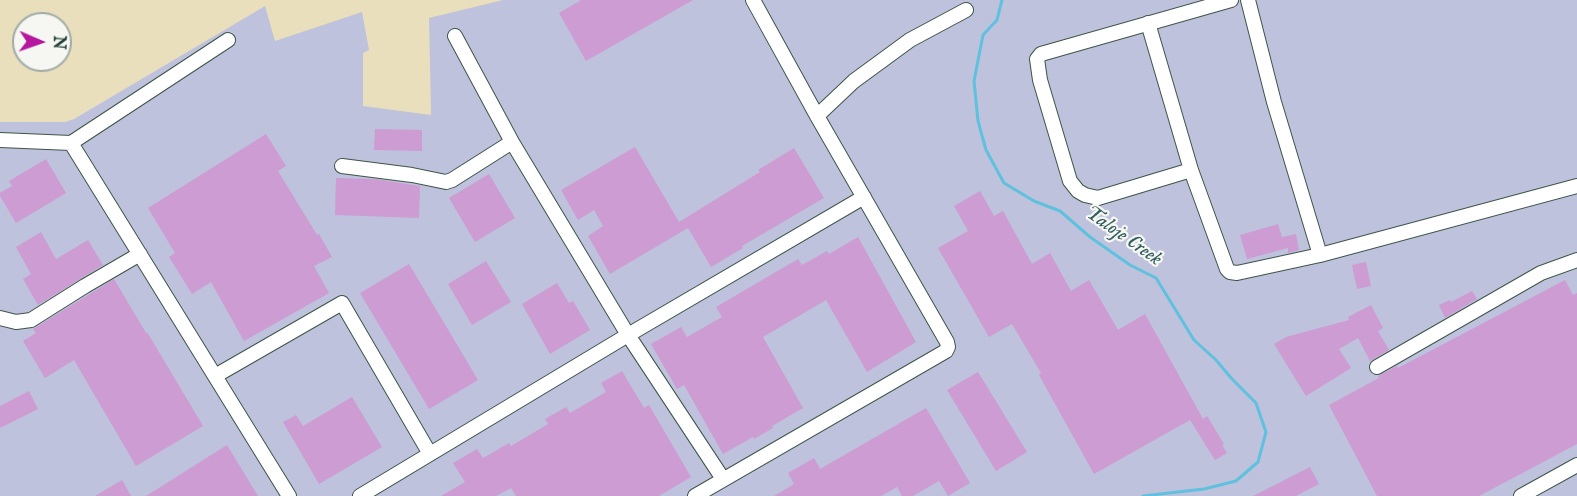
<!DOCTYPE html>
<style>
body{margin:0}
#map{position:relative;width:1577px;height:496px;overflow:hidden;background:#e9dfbc;font-family:"IM FELL English",serif}
canvas{display:block}
.north{position:absolute;left:12px;top:12px;width:60px;height:60px;box-sizing:border-box;background:#f6f6f2;border:2px solid #a0aca6;border-radius:50%;rotate:92deg;font-size:16px;font-weight:700;line-height:24px;text-align:center;color:#1f3d34}
.north::after{content:'';display:block;margin:auto;width:21px;height:27px;background:#b5179e;clip-path:polygon(50% 0,100% 100%,50% 72%,0 100%)}
</style>
<div id="map">
<canvas width="1577" height="496"></canvas>
<div class="north">N</div>
</div>
<script>
const g = document.querySelector('canvas').getContext('2d');
g.lineJoin = 'round';
function fill(path, color) { g.fillStyle = color; g.fill(path, 'evenodd'); }
const toPath = rows => new Path2D(rows.map(r => 'M' + r).join(''));
function stroke(path, color, width, dash) { g.strokeStyle = color; g.lineWidth = width; g.lineCap = dash ? 'butt' : 'round'; g.setLineDash(dash || []); g.stroke(path); }
function write(font, color, halo, rows, align = 'center') {
  g.font = font + ' "IM FELL English",serif'; g.lineWidth = 4.5; g.setLineDash([]); g.textBaseline = 'middle'; g.strokeStyle = halo; g.fillStyle = color; for (const [text, x, y, turn = 0] of rows) {
    g.save(); g.translate(x, y); g.rotate((+turn || 0) * Math.PI / 180); g.textAlign = isNaN(turn) ? turn : align; if (halo) g.strokeText(text, 0, 0); g.fillText(text, 0, 0); g.restore();
  }
}
fill(toPath([
 [503,0,1577,0,1577,496,0,496,0,122,65,122,74,119,265,6,275,41,362,12,369,50,363,53,363,106,431,115,429,18]
]), '#bfc2dd');
stroke(toPath([
 [1002,0,997,20,983,35,974,81,978,121,986,150,1004,183,1034,201,1060,211,1090,237,1130,265,1156,278,1194,340,1216,360,1232,379,1256,403,1266,432,1258,462,1236,481,1204,489,1143,496]
]), '#5fc1dd', 3);
fill(toPath([
 [581,0,693,0,586,61,559,13],
 [375,129,422,130,422,151,374,150],
 [266,134,286,166,278,171,317,235,319,234,332,257,314,266,329,293,244,341,211,282,192,294,169,257,175,253,148,208],
 [635,147,679,222,760,172,758,170,794,148,824,198,742,246,743,248,711,267,688,228,610,274,588,236,603,226,594,210,578,220,561,190],
 [46,159,66,193,16,223,0,196,0,193,12,186,9,181],
 [489,174,515,218,475,242,449,198],
 [336,178,375,179,420,186,419,218,335,215],
 [980,191,994,216,1003,211,1032,264,1050,253,1071,291,1089,280,1118,330,1145,314,1203,419,1207,416,1224,444,1222,445,1227,453,1215,460,1190,420,1094,474,1039,375,1041,373,1012,324,989,337,938,248,968,231,954,206],
 [1278,224,1282,237,1296,234,1299,250,1288,253,1288,248,1247,259,1240,235],
 [41,232,56,259,88,240,103,265,38,305,23,279,31,274,16,247],
 [858,237,916,342,867,372,826,300,763,337,803,408,772,426,773,428,754,439,753,437,723,454,684,385,677,389,651,344,681,327,687,337,722,317,716,307,798,259,802,265,827,251,829,254],
 [486,261,511,302,472,325,448,284],
 [1366,262,1371,286,1357,289,1352,265],
 [409,264,478,380,429,409,360,293],
 [114,279,146,333,147,332,203,426,136,466,74,360,45,378,23,341,36,333,33,329],
 [1565,280,1573,295,1577,293,1577,444,1479,496,1377,496,1329,405,1379,378,1378,376,1397,366,1398,368],
 [557,283,569,303,573,301,590,330,550,354,522,304],
 [1472,291,1477,299,1445,318,1439,305,1450,300,1451,302],
 [1371,305,1383,328,1378,331,1389,350,1370,361,1358,338,1339,349,1351,368,1306,396,1274,344,1286,337,1349,320,1348,317],
 [622,371,644,408,649,405,691,477,659,496,516,496,511,488,496,496,441,496,465,482,453,463,477,449,483,458,509,443,511,446,548,424,545,419,566,407,570,413,606,392,601,383],
 [978,372,1027,452,996,471,947,390],
 [29,391,38,409,0,428,0,406],
 [352,397,382,447,319,484,283,422,296,415,303,426],
 [926,408,970,483,948,496,939,481,913,496,902,496,897,487,881,496,774,496,794,484,788,473,814,458,820,469],
 [227,445,258,496,146,496],
 [1310,467,1319,484,1296,496,1253,496],
 [122,480,131,496,95,496]
]), '#cc9cd2');
const minor = toPath([
 [1248,0,1274,102,1320,255],
 [1148,23,1191,170,1227,269,1230,272,1237,273,1320,255,1577,186],
 [455,36,512,142,628,335,723,479],
 [817,116,854,81,910,40,966,10],
 [0,140,71,143,228,40],
 [71,143,289,496],
 [342,166,412,175,446,182,452,180,512,142],
 [1191,170,1098,198,1085,195,1078,191,1070,181,1040,80,1037,59,1041,54,1231,0],
 [0,318,16,322,31,320,85,286,140,254],
 [1377,367,1541,273,1577,260],
 [215,376,342,303,430,454],
 [360,496,628,335,864,197],
 [695,496,946,351,948,347,947,342,817,116,753,0],
 [1521,496,1577,465]
]);
stroke(minor, '#3d5548', 16);
stroke(minor, '#fff', 14);
write('italic 20px', '#2f5e5e', '#f6f6f2', [
 ["Taloje Creek",1123,237,35]
]);
</script>
